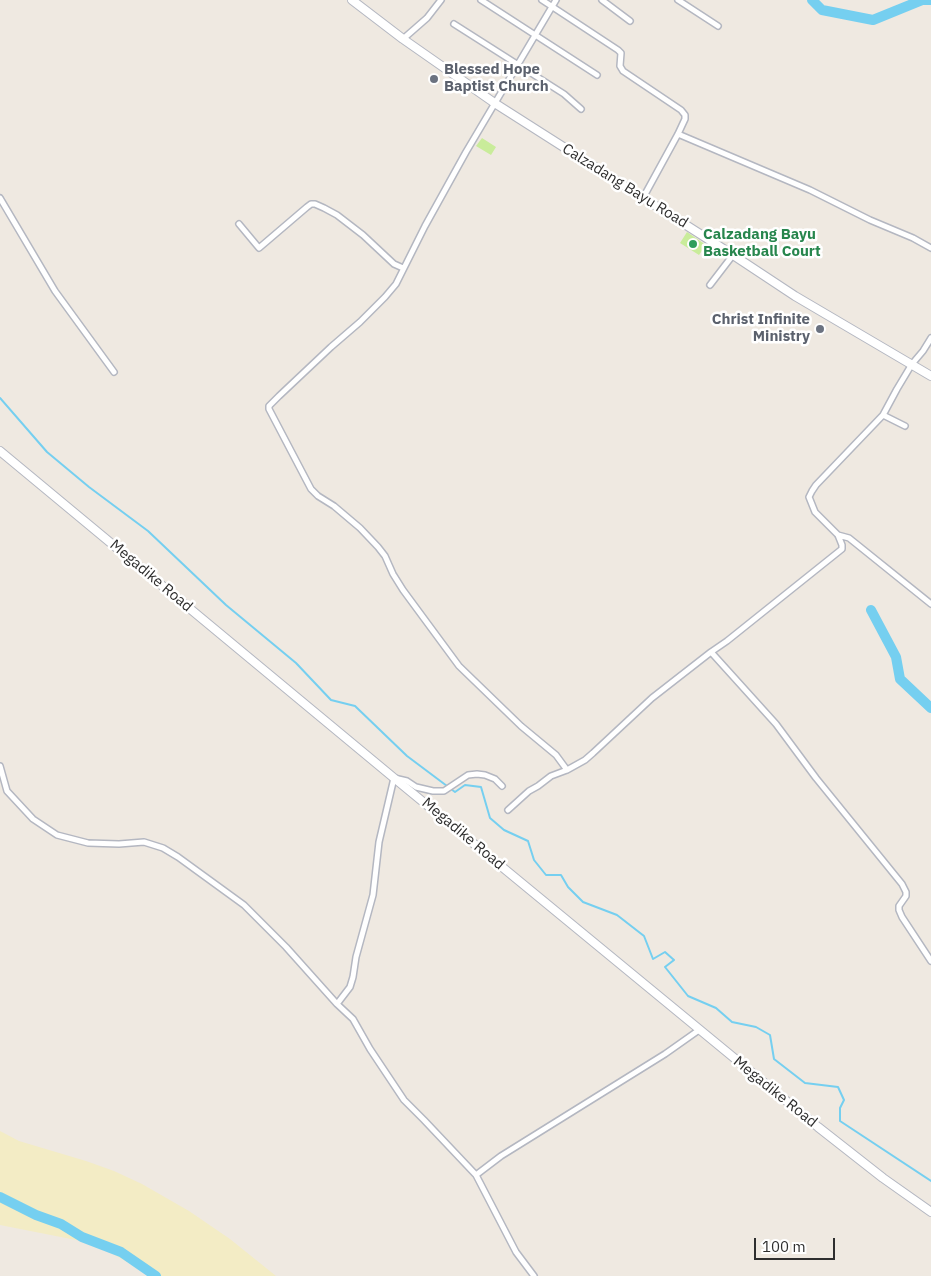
<!DOCTYPE html>
<style>
body{margin:0}
#map{position:relative;width:931px;height:1276px;overflow:hidden;background:#efe9e1;font-family:"IBM Plex Sans",sans-serif}
canvas{display:block}
.scale{position:absolute;left:754px;top:1238px;width:81px;height:22px;box-sizing:border-box;border:2px solid #2e2e2e;border-top:0;padding-left:6px;font-size:15px;line-height:18px;white-space:nowrap;color:#2e2e2e;-webkit-text-stroke:4px #fff;paint-order:stroke}
</style>
<div id="map">
<canvas width="931" height="1276"></canvas>
<div class="scale">100 m</div>
</div>
<script>
const g = document.querySelector('canvas').getContext('2d');
g.lineJoin = 'round';
function fill(path, color) { g.fillStyle = color; g.fill(path, 'evenodd'); }
const toPath = rows => new Path2D(rows.map(r => 'M' + r).join(''));
function stroke(path, color, width, dash) { g.strokeStyle = color; g.lineWidth = width; g.lineCap = dash ? 'butt' : 'round'; g.setLineDash(dash || []); g.stroke(path); }
function write(font, color, halo, rows, align = 'center') {
  g.font = font + ' "IBM Plex Sans",sans-serif'; g.lineWidth = 5; g.setLineDash([]); g.textBaseline = 'middle'; g.strokeStyle = halo; g.fillStyle = color; for (const [text, x, y, turn = 0] of rows) {
    g.save(); g.translate(x, y); g.rotate((+turn || 0) * Math.PI / 180); g.textAlign = isNaN(turn) ? turn : align; if (halo) g.strokeText(text, 0, 0); g.fillText(text, 0, 0); g.restore();
  }
}
fill(toPath([
 [0,1131,19,1141,86,1161,114,1171,142,1184,189,1211,230,1239,276,1276,151,1276,115,1255,96,1246,81,1241,0,1225]
]), '#f3ecc5');
fill(toPath([
 [482,138,496,147,491,155,476,146],
 [687,232,706,245,699,255,680,243]
]), '#c9ec9a');
stroke(toPath([
 [0,398,47,452,89,487,148,531,226,605,296,663,331,700,355,706,407,756,455,792,465,785,481,787,490,818,504,830,528,841,534,860,546,875,561,875,568,887,583,902,617,915,644,936,653,959,665,952,674,960,665,967,688,996,716,1008,732,1022,756,1027,770,1035,774,1059,805,1083,838,1087,844,1100,840,1108,840,1121,931,1181]
]), '#75cff0', 2);
stroke(toPath([
 [812,0,822,10,873,20,922,0,931,0],
 [871,610,896,657,900,679,931,708],
 [0,1197,36,1215,61,1224,82,1237,121,1252,156,1276]
]), '#75cff0', 10);
const street = toPath([
 [481,0,597,75],
 [542,0,618,50,621,53,620,66,623,71,681,110,685,115,685,119,678,134,643,198],
 [556,0,466,152,425,226,396,284,385,297,360,322,331,347,279,396,269,406,269,409,311,489,318,496,334,506,360,528,378,547,385,556,393,574,403,590,459,666,521,726,556,755,567,770],
 [602,0,630,21],
 [678,0,718,26],
 [454,24,564,94,581,109],
 [403,39,427,18,441,0],
 [678,134,810,190,870,220,913,238,931,248],
 [0,198,55,291,114,372],
 [239,224,259,248,307,207,311,204,315,204,324,208,337,215,363,235,394,264,403,268],
 [710,285,733,255],
 [883,415,905,426],
 [838,535,849,538,931,604],
 [711,652,776,724,816,778,902,884,906,892,906,896,899,906,899,910,902,917,931,961],
 [0,766,7,791,33,819,57,835,88,843,119,844,144,842,163,848,178,857,244,905,286,947,337,1004,353,1019,370,1049,404,1100,424,1120,476,1175,516,1252,534,1276],
 [508,810,529,791,538,786,551,776,567,770,585,760,593,753,652,698,711,652,727,641,842,549,842,545,838,535,815,512,809,497,812,491,816,485,883,415,897,389,912,364,923,351,931,338],
 [337,1004,350,987,353,977,356,957,373,895,379,842,394,778,407,781,416,787,433,791,444,791,468,775,477,774,485,775,495,779,502,786],
 [476,1175,501,1156,665,1054,699,1030]
]);
const secondary = toPath([
 [352,0,403,39,496,104,733,255,795,296,931,376],
 [0,451,394,778,818,1127,883,1178,931,1212]
]);
stroke(street, '#b4b7c1', 8);
stroke(secondary, '#b4b7c1', 10);
stroke(street, '#fff', 5);
stroke(secondary, '#fff', 8);
for (const [x, y, r, color] of [
 [434,79,5,"#6b7280"],
 [693,244,5,"#2e9e5b"],
 [820,329,5,"#6b7280"]
]) { const dot = new Path2D(); dot.arc(x, y, r, 0, 2 * Math.PI); g.fillStyle = color; g.fill(dot); stroke(dot, '#fff', 2); }
write('bold 15px', '#5b616d', '#fff', [
 ["Blessed Hope",444,70],
 ["Baptist Church",444,87],
 ["Christ Infinite",810,320,"right"],
 ["Ministry",810,337,"right"]
], 'left');
write('15px', '#2e2e2e', '#fff', [
 ["Calzadang Bayu Road",625,186,32],
 ["Megadike Road",151,576,40],
 ["Megadike Road",463,834,40],
 ["Megadike Road",775,1092,39]
]);
write('bold 15px', '#27864d', '#fff', [
 ["Calzadang Bayu",703,235],
 ["Basketball Court",703,252]
], 'left');
</script>
